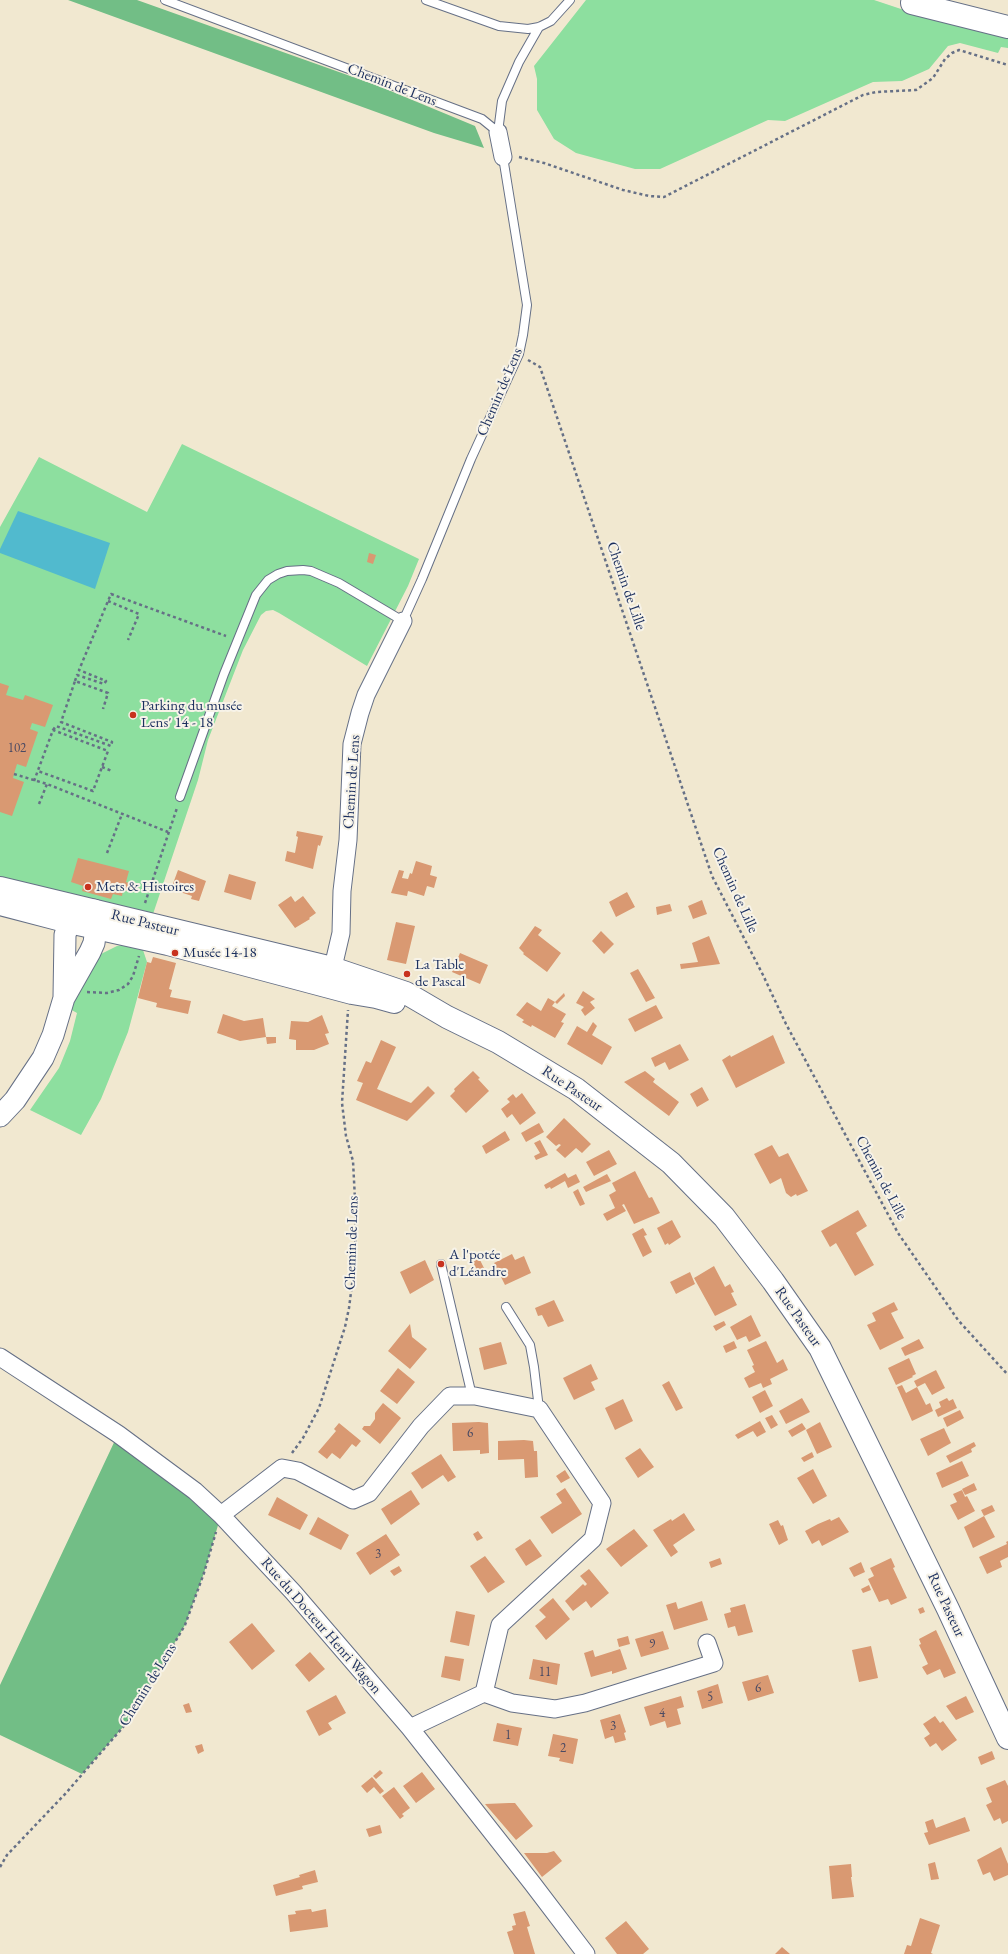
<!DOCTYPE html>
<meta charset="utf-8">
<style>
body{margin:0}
canvas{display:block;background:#f1e8d0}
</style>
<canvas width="1008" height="1954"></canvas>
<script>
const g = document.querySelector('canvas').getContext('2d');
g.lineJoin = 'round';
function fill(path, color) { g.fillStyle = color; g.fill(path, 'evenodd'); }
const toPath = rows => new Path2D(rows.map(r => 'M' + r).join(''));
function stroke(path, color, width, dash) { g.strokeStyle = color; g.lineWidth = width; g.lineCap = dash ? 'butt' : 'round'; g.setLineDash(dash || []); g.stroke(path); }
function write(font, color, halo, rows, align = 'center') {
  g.font = font + ' "EB Garamond",serif'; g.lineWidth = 4; g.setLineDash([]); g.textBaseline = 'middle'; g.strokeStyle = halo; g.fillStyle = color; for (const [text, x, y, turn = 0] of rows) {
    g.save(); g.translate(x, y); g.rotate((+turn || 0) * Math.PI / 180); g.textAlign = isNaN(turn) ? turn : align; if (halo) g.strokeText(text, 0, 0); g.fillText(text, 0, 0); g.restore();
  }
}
fill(toPath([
 [586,0,874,0,910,12,1008,36,1008,48,1001,47,998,53,960,43,948,46,929,69,902,81,873,82,785,121,768,120,660,169,635,169,576,153,554,139,537,110,537,79,534,66],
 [182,444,419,559,408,586,367,666,279,613,273,610,266,611,261,615,243,650,208,740,198,780,153,914,0,878,0,527,39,457,147,512],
 [128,944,141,944,147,962,128,1032,101,1099,81,1135,30,1110,59,1068,70,1041,77,1013,68,1008,97,956,117,946]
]), '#8ddf9f');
fill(toPath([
 [68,0,137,0,381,87,475,126,484,148,434,133],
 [118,1434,221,1515,204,1573,185,1625,130,1719,82,1774,0,1735,0,1685]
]), '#72be86');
fill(toPath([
 [18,511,110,543,95,589,0,553,0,549]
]), '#51bace');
fill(toPath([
 [369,553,376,555,373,564,367,562],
 [0,683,9,686,6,695,23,700,25,695,53,705,45,727,32,723,30,729,38,732,26,767,17,764,14,774,13,778,24,782,12,816,0,812],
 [297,831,323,836,320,846,318,845,313,869,285,861,287,851,295,853,298,837,296,836],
 [78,858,129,871,126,882,129,883,127,891,123,890,122,896,113,894,111,899,82,891,83,886,71,882],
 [416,861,432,866,430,875,437,877,434,888,427,886,424,896,408,891,407,896,391,893,399,870,404,871,402,878,408,879,410,873,412,874],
 [178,870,206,881,199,901,191,899,192,896,171,889],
 [229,874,256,882,251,900,224,892],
 [627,892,635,907,616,917,609,902],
 [291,896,295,902,303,896,316,913,309,918,310,919,295,928,278,905],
 [702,900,707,914,693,919,688,906],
 [670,904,672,911,657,915,656,907],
 [396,922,415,926,406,964,387,960],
 [535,926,542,930,538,935,561,953,547,972,523,954,524,953,519,948],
 [601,931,614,944,604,954,592,941],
 [709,936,720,964,681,969,680,964,698,962,692,943],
 [460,953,488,965,480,984,452,972],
 [153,957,176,963,169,989,172,990,170,997,191,1001,188,1014,156,1007,157,1003,138,998,147,962,151,963],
 [638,969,655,998,646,1002,630,973],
 [583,991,595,999,590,1002,595,1008,585,1016,581,1010,584,1007,576,1003],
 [564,993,565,996,557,1004,555,1002],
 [548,998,555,1002,552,1006,566,1014,561,1022,564,1023,555,1038,532,1025,531,1027,522,1022,524,1020,516,1015,527,1002,541,1011],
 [656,1005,663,1018,635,1032,628,1019],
 [223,1014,244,1021,263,1018,266,1037,240,1041,217,1033],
 [322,1015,329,1033,325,1034,329,1044,314,1050,296,1050,296,1040,289,1039,291,1021,308,1022],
 [593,1022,597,1026,592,1035,612,1047,602,1065,567,1044,577,1026,587,1032],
 [773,1035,785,1063,736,1088,722,1060,730,1055,731,1057],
 [266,1037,276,1037,276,1043,267,1044],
 [381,1040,396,1047,377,1089,411,1103,428,1086,435,1093,407,1121,356,1100,363,1083,357,1081,366,1061,371,1063],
 [680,1044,689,1060,669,1070,665,1062,655,1067,651,1058],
 [473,1071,480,1078,478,1079,489,1091,466,1113,450,1096,455,1091,454,1089],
 [645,1071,655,1079,653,1082,679,1102,669,1116,624,1082],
 [702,1087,709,1100,697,1107,690,1094],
 [522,1093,536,1113,520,1125,512,1114,507,1118,501,1109,510,1102,507,1099,513,1094,516,1098],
 [564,1118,591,1144,582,1153,576,1148,565,1158,556,1150,561,1145,559,1144,556,1146,546,1137],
 [539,1123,544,1132,526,1142,521,1133],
 [505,1131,510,1140,486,1154,482,1146],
 [540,1140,548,1155,536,1160,534,1156,540,1153,534,1143],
 [772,1145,779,1157,788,1153,808,1191,797,1196,796,1194,791,1197,786,1193,781,1178,770,1184,754,1154],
 [609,1150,617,1164,594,1176,586,1162],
 [635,1171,649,1198,652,1197,660,1213,634,1224,624,1204,622,1205,626,1211,607,1221,603,1214,615,1208,609,1195,616,1191,612,1183],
 [565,1173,568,1178,576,1174,580,1182,568,1188,565,1181,551,1189,550,1187,546,1189,544,1185],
 [607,1174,611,1181,586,1192,583,1187],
 [578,1189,585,1204,580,1206,573,1192],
 [858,1210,867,1226,856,1233,874,1265,855,1276,836,1243,830,1247,821,1231],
 [672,1220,681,1237,669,1245,668,1243,665,1245,657,1228],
 [643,1228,647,1235,644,1236,652,1252,643,1257,632,1234],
 [512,1254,515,1260,524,1256,531,1273,505,1285,494,1263],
 [479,1258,486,1272,479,1275,473,1262],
 [425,1260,434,1280,410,1294,400,1272],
 [714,1266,725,1287,730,1284,734,1292,731,1293,737,1305,715,1316,694,1278],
 [690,1272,695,1284,676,1294,670,1282],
 [554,1300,564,1321,548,1327,542,1315,538,1316,535,1308],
 [894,1302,898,1310,891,1313,904,1338,880,1350,867,1325,876,1321,872,1313],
 [751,1315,761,1336,749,1342,746,1336,737,1340,730,1327],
 [724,1321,726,1325,716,1331,713,1326],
 [410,1324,412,1337,427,1349,410,1369,388,1351],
 [919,1339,924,1348,905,1356,901,1348],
 [734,1341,737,1348,726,1353,723,1346],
 [766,1341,777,1363,783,1359,788,1370,770,1379,772,1384,763,1388,761,1383,749,1388,744,1378,755,1372,752,1366,754,1365,747,1350],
 [501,1342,507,1364,484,1370,479,1348],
 [909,1358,916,1374,912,1376,913,1377,896,1385,888,1368],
 [591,1364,598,1379,591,1382,595,1390,574,1400,563,1378],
 [398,1368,415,1382,397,1404,380,1391],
 [936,1370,945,1388,932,1395,925,1383,917,1387,914,1381],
 [669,1381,683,1408,676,1411,662,1385],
 [902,1385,906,1393,917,1387,926,1405,930,1403,933,1411,912,1421,897,1387],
 [765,1390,773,1406,760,1413,752,1397],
 [802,1398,810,1412,786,1424,779,1411],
 [947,1398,949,1401,953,1399,957,1408,938,1417,935,1410,941,1407,939,1402],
 [623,1399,633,1421,615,1430,605,1408],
 [383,1403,401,1418,380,1444,362,1429,364,1426,370,1426,375,1419,375,1413],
 [960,1410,964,1418,947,1427,943,1418],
 [772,1415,778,1425,771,1429,765,1418],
 [760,1421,766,1432,757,1437,753,1431,738,1439,735,1435],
 [479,1422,488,1423,489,1453,480,1454,480,1450,453,1451,452,1423],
 [820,1422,832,1447,817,1454,806,1430],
 [339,1423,361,1441,356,1447,352,1444,340,1459,332,1453,327,1459,318,1452,336,1431,334,1429],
 [802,1423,806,1429,792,1437,788,1431],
 [944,1428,951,1443,928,1456,920,1439],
 [524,1440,533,1441,534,1451,537,1451,538,1477,525,1478,524,1459,498,1460,498,1441],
 [974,1442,976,1446,971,1449,972,1452,950,1463,946,1456],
 [640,1448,654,1467,638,1478,625,1458],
 [812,1452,814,1457,804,1462,801,1458],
 [441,1454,456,1477,448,1482,443,1475,422,1489,411,1473],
 [962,1461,969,1476,942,1488,936,1473],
 [813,1469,827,1496,813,1504,797,1478],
 [565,1470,570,1478,561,1483,556,1476],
 [974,1483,977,1490,965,1495,962,1489],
 [565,1488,582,1514,552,1534,540,1517,562,1503,556,1494],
 [411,1490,420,1504,391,1525,381,1509],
 [962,1490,965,1497,967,1496,975,1511,958,1520,950,1505,957,1502,953,1494],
 [277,1497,308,1515,300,1530,268,1515],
 [992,1505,995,1511,984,1516,981,1510],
 [684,1513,695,1530,673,1545,678,1552,671,1557,653,1530,671,1519,672,1521],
 [984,1516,995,1537,973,1548,964,1527],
 [318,1517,349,1535,341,1550,309,1534],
 [839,1517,849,1532,822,1546,819,1540,812,1544,805,1531,818,1524,830,1519,831,1521],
 [778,1520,781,1526,783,1525,788,1540,779,1545,769,1524],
 [634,1529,648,1546,621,1567,606,1549],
 [478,1531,483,1538,477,1541,473,1534],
 [386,1534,400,1555,370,1575,356,1553],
 [530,1539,542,1556,526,1566,515,1549],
 [1008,1541,1008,1557,1000,1561,1002,1567,987,1574,979,1557,1007,1544,1006,1542],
 [485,1556,505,1582,488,1593,470,1566],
 [720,1558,722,1564,711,1568,709,1562],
 [891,1558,895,1567,893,1568,907,1598,891,1605,888,1599,879,1602,868,1579,874,1576,870,1568],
 [861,1562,865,1572,854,1577,849,1568],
 [399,1566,402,1571,394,1576,390,1571],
 [589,1569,609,1593,591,1608,586,1601,573,1611,565,1601,583,1584,585,1586,587,1584,580,1576],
 [869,1585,871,1590,863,1593,861,1589],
 [553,1598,570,1619,546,1640,535,1626,546,1617,539,1610],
 [702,1601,708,1620,674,1630,666,1605,676,1602,678,1609],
 [745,1604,753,1632,738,1636,735,1626,728,1628,724,1614,731,1612,730,1608],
 [923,1607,925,1612,920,1614,918,1609],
 [456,1611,475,1615,469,1646,450,1642],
 [252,1623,275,1651,252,1670,229,1642],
 [936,1630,956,1673,944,1678,940,1669,927,1675,922,1667,928,1664,919,1645,921,1644,919,1639],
 [663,1631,669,1649,641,1657,635,1639],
 [628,1636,630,1644,619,1647,617,1639],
 [871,1646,878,1678,859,1682,852,1650],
 [620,1649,627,1669,612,1674,612,1671,591,1677,584,1653,593,1650,595,1657],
 [310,1652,325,1669,309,1682,295,1665],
 [445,1656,464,1659,460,1681,441,1677],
 [533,1659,560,1664,557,1685,529,1679],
 [768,1675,774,1693,748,1701,742,1682],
 [718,1684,723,1703,702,1709,697,1691],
 [336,1695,346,1713,328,1723,332,1729,319,1736,306,1711],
 [681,1696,684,1707,677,1709,681,1724,667,1728,665,1721,650,1726,644,1707],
 [966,1696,974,1712,956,1720,946,1706],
 [189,1703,192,1712,186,1713,183,1705],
 [620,1714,626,1732,624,1733,626,1740,615,1743,613,1736,605,1739,600,1720],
 [935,1716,940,1723,943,1721,957,1740,942,1751,936,1743,930,1747,924,1738,930,1734,923,1724],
 [497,1723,522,1728,518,1746,493,1741],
 [553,1734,578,1739,573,1764,559,1761,560,1758,548,1756],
 [202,1744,204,1751,198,1754,195,1746],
 [992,1751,995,1759,981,1765,978,1757],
 [380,1770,383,1773,376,1779,373,1776],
 [422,1772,435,1789,416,1803,403,1786],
 [372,1777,384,1791,380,1794,374,1787,367,1793,361,1786],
 [1005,1780,1008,1786,1008,1821,1002,1824,1000,1818,994,1821,986,1805,992,1802,986,1788],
 [394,1787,410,1808,402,1814,404,1816,400,1819,382,1796],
 [509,1803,515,1803,533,1826,516,1840,485,1804],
 [965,1817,970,1831,929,1845,924,1833,928,1832,925,1822,933,1819,936,1828],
 [380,1825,382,1833,369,1837,366,1829],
 [1001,1847,1008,1864,1008,1875,994,1881,990,1872,983,1875,977,1860],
 [554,1851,562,1861,542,1877,524,1853,547,1853],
 [935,1862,939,1879,931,1880,928,1864],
 [851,1864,852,1877,851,1877,854,1897,832,1899,829,1866],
 [315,1870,318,1882,302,1886,303,1889,276,1896,273,1885,300,1877,299,1875],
 [311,1909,312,1912,326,1909,328,1927,290,1932,288,1915,296,1914,295,1911],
 [525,1911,530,1926,527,1927,535,1954,514,1954,507,1932,513,1930,512,1926,516,1925,513,1914],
 [920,1918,940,1925,931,1953,933,1954,904,1954,907,1945,911,1946],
 [626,1921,649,1949,643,1954,617,1954,605,1938],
 [782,1947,790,1954,775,1954]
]), '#d99972');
const service = toPath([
 [165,0,482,119,498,132],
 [426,0,499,26,528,29,539,27,551,21,570,0],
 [498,132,502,101,519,62,539,27],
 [180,797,224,674,256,595,268,580,278,574,287,571,303,570,311,571,339,583,403,621,422,579,471,459,519,354,523,335,527,305,503,157],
 [441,1264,472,1396],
 [506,1307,530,1345,534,1367,539,1409]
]);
const minor = toPath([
 [498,132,503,157],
 [330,980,341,933,342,891,348,840,352,744,360,713,366,695,403,621],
 [0,1357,118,1434,195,1491,221,1515,293,1592,410,1728,532,1883,586,1954],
 [221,1515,282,1468,298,1471,353,1500,369,1493,421,1426,450,1396,475,1396,539,1409,602,1503,593,1539,500,1625,484,1693,410,1728],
 [484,1693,512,1703,555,1709,585,1703,714,1663,707,1643]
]);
const tertiary = toPath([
 [64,997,65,935,69,922,77,907],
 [0,1116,15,1100,43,1058,53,1035,64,998,90,952,94,943,96,928,94,910]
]);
const primary = toPath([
 [0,888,332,968,406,993,447,1017,498,1042,576,1089,671,1163,724,1217,773,1281,820,1348,948,1609,1008,1738],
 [0,904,69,922,168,944,352,993,376,997,394,1002]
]);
const motorway = toPath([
 [912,3,1008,27]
]);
stroke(service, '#667086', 10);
stroke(minor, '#667086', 19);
stroke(tertiary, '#667086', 23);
stroke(primary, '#667086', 24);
stroke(motorway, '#667086', 24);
stroke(toPath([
 [519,157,544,163,623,190,649,196,664,197,863,95,876,92,916,90,933,78,945,59,952,53,959,50,1008,65],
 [528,360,540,367,712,876,763,975,786,1024,898,1233,958,1320,1008,1375],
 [108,601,139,614,128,640],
 [75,681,77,675,104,684,106,681,79,670,111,594,226,636],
 [53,730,56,726,111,746,112,742,61,722,75,681,108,693,103,709],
 [102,767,112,771],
 [14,774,47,784,168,832],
 [34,781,53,730,108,751,93,791,38,771],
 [39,804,47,784],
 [107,853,122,814],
 [145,903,177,808],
 [87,992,107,993,119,990,128,984,133,976,139,956],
 [292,1453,303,1438,319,1408,345,1327,349,1308,355,1261,356,1219,353,1161,346,1136,342,1103,348,1010],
 [0,1867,7,1855,66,1793,130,1719,185,1625,204,1573,216,1532]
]), '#667086', 2.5, [3, 3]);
stroke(service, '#fff', 8);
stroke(minor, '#fff', 17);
stroke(tertiary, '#fff', 21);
stroke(primary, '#fff', 22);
stroke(motorway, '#fff', 22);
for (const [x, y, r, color] of [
 [133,715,4,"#c8321e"],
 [88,887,4,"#c8321e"],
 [175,953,4,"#c8321e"],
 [407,974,4,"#c8321e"],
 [441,1264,4,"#c8321e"]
]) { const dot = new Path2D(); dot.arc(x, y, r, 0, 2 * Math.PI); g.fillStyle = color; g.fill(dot); stroke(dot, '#f7f3e8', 1.5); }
write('13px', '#4a4a63', null, [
 ["102",17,748],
 ["6",470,1433],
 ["3",378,1554],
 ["9",652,1644],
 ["11",545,1672],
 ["6",758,1688],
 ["5",710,1697],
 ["4",662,1713],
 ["3",613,1726],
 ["1",508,1735],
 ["2",563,1748]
]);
write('15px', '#1b2f5e', '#f7f3e8', [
 ["Chemin de Lens",392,85,21],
 ["Chemin de Lens",500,392,-67],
 ["Chemin de Lille",626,586,71],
 ["Chemin de Lens",352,782,-86],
 ["Chemin de Lille",735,890,66],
 ["Rue Pasteur",145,923,14],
 ["Rue Pasteur",572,1089,34],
 ["Chemin de Lille",881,1178,62],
 ["Chemin de Lens",352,1243,-88],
 ["Rue Pasteur",798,1317,55],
 ["Rue Pasteur",946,1605,65],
 ["Rue du Docteur Henri Wagon",321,1626,49],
 ["Chemin de Lens",148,1685,-58]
]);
write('15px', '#1b2f5e', '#f7f3e8', [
 ["Parking du musée",141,706],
 ["Lens' 14 - 18",141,723],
 ["Mets & Histoires",96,887],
 ["Musée 14-18",183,953],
 ["La Table",415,965],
 ["de Pascal",415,982],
 ["A l'potée",449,1255],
 ["d'Léandre",449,1272]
], 'left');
</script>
